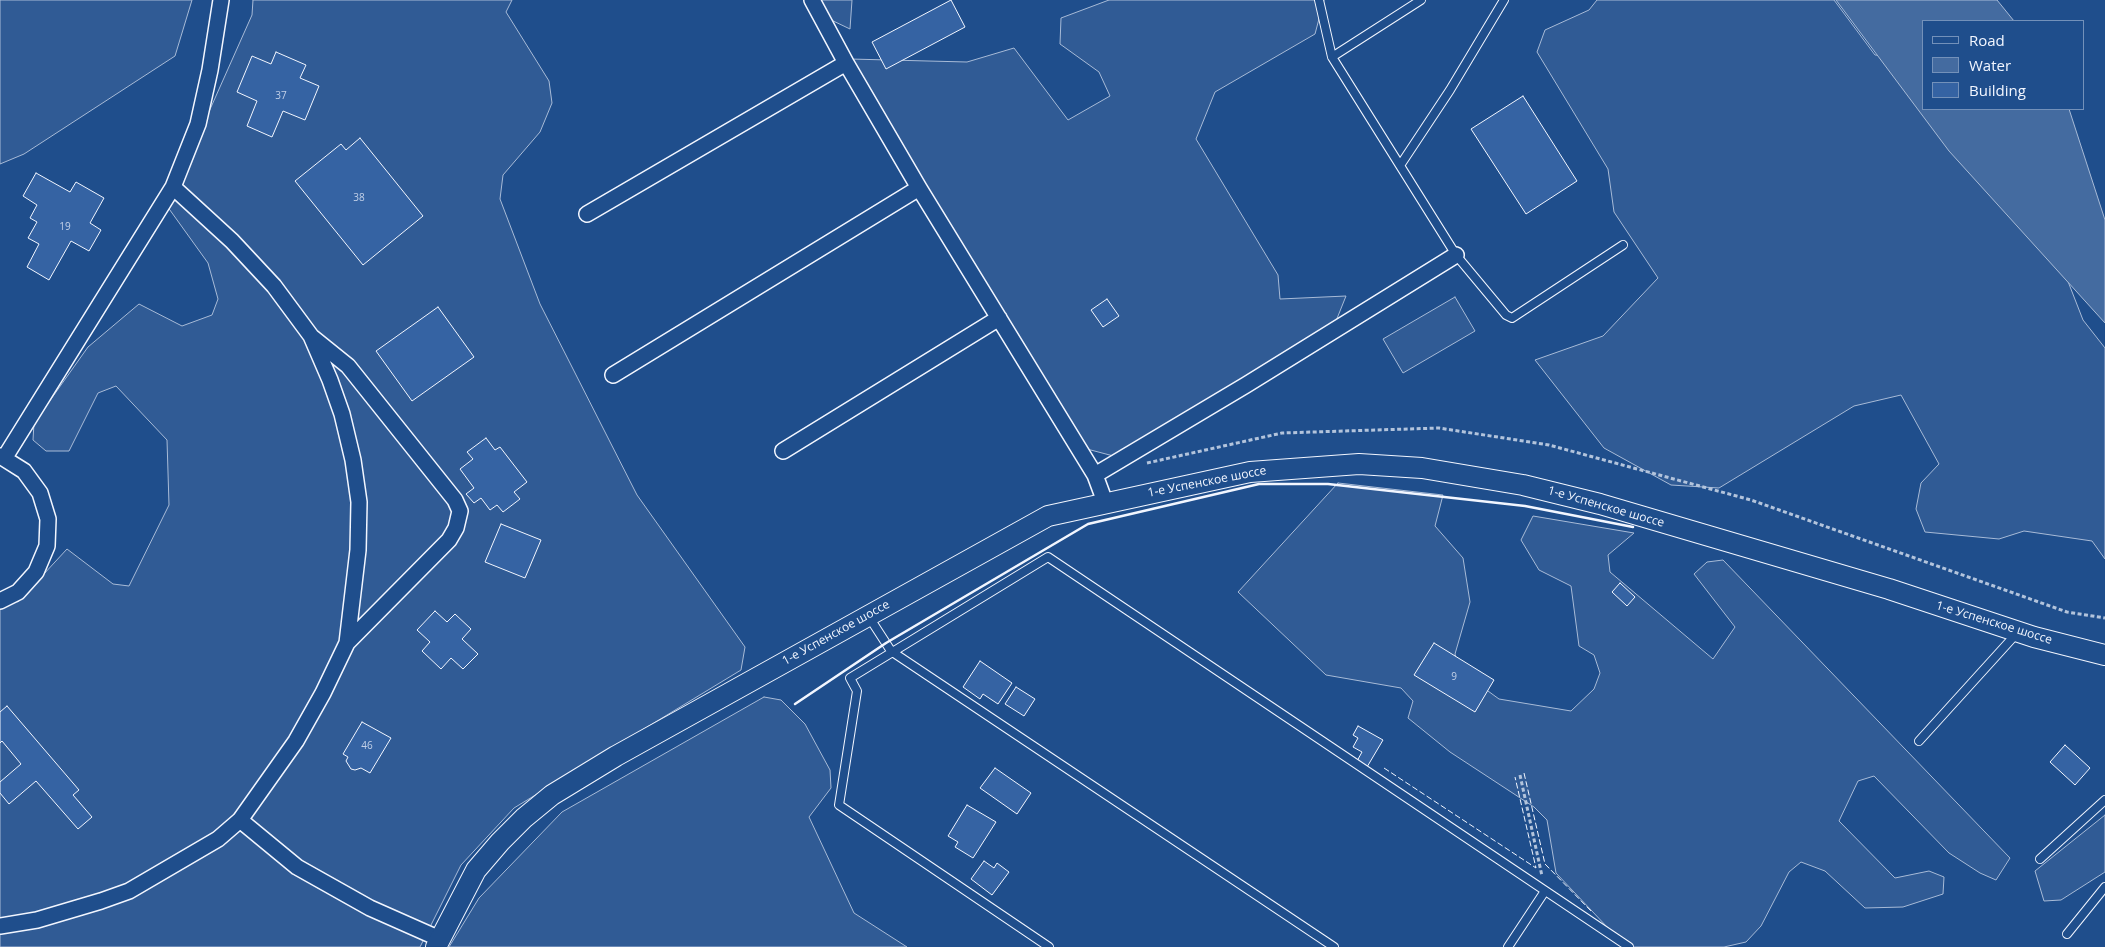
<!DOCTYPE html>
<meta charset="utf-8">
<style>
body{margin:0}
#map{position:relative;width:2105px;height:947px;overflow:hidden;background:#1f4e8c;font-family:"Open Sans",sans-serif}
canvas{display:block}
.legend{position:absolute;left:1922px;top:20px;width:162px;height:90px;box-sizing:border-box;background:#1f4e8c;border:1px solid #7391ba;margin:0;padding:6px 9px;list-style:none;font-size:15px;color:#f2f6ff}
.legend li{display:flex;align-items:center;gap:10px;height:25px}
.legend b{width:25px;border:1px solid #7391ba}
</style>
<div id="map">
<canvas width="2105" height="947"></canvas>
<ul class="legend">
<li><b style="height:6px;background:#1f4e8c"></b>Road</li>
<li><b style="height:14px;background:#446ba0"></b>Water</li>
<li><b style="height:14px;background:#3563a3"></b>Building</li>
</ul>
</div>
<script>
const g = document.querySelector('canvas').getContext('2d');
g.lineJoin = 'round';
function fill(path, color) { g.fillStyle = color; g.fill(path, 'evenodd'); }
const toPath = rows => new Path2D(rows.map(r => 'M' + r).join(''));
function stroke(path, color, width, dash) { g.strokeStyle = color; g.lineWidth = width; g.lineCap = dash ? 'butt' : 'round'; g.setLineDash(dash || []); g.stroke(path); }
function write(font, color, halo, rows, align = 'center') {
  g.font = font + ' "Open Sans",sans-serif'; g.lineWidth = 4; g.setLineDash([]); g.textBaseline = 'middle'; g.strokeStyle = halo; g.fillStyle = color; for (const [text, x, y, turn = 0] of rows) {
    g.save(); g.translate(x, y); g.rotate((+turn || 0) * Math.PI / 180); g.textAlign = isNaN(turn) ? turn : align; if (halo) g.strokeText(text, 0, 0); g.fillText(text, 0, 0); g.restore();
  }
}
const built = toPath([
 [0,0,192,0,175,56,24,154,0,164,0,0],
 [253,0,512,0,506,12,549,81,552,103,540,132,503,175,500,199,540,304,637,495,745,647,741,670,514,808,461,865,420,947,0,947,0,596,3,594,18,602,67,549,113,584,129,586,169,505,167,440,116,386,98,393,69,451,46,451,33,440,34,423,88,347,139,304,182,326,212,315,218,299,208,263,167,206,252,15,253,0],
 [813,0,852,0,850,29,827,18,813,0],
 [1109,0,1324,0,1315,34,1215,92,1196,139,1278,275,1280,299,1346,296,1336,321,1121,458,1087,449,858,83,850,59,967,62,1014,48,1068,120,1110,96,1099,72,1060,44,1061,18,1109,0],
 [1597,0,1834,0,1875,55,1922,59,1924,109,2041,212,2083,320,2105,348,2105,559,2092,541,2024,531,1999,539,1925,532,1916,509,1921,483,1939,464,1901,395,1854,406,1719,488,1671,485,1604,448,1535,360,1603,336,1658,278,1614,212,1608,169,1537,52,1545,30,1589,10,1597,0],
 [1455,297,1475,331,1403,373,1383,339,1455,297],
 [1338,483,1443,495,1435,526,1463,558,1470,602,1455,654,1459,670,1499,699,1571,711,1594,689,1600,673,1594,655,1579,646,1571,586,1539,570,1521,540,1533,516,1634,533,1608,555,1610,572,1713,659,1735,627,1694,574,1707,562,1723,560,2010,858,1996,880,1980,873,1949,853,1874,776,1858,781,1839,821,1895,878,1929,871,1944,877,1943,894,1903,907,1865,908,1825,871,1801,862,1789,872,1761,926,1746,942,1724,947,1626,947,1556,873,1547,820,1534,807,1450,752,1408,718,1413,701,1401,688,1326,675,1238,592,1338,483],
 [764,697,781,700,805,724,830,770,831,788,809,817,854,913,907,947,449,947,479,898,562,812,764,697],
 [2105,815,2105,872,2061,900,2044,901,2035,871,2105,815]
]);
fill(built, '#305b95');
stroke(built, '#a8bbd7', 1);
const water = toPath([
 [1836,0,1997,0,2014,21,1924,21,1924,109,2069,109,2105,220,2105,323,1949,151,1836,0]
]);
fill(water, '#446ba0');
stroke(water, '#a8bbd7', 1);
const building = toPath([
 [951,0,965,27,886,69,872,42,951,0],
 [276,52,306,65,300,78,319,86,305,120,283,111,272,137,247,126,257,101,237,92,252,56,271,64,276,52],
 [1523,96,1577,181,1526,214,1471,129,1523,96],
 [360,138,423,216,363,265,295,181,341,144,346,150,360,138],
 [36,173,70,192,76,182,104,198,90,223,101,230,89,251,71,241,49,280,27,267,39,244,28,238,37,222,30,218,37,205,23,196,36,173],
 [1107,299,1119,316,1103,327,1091,310,1107,299],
 [438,307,474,357,412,401,376,351,438,307],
 [486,438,495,450,500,447,527,482,514,492,520,499,503,512,497,505,490,510,481,498,474,503,466,494,474,488,460,469,473,459,467,452,486,438],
 [501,524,541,540,525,578,485,562,501,524],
 [1620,583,1635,597,1627,606,1612,592,1620,583],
 [435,611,447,622,455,614,471,629,462,639,478,654,463,669,451,658,441,669,422,651,430,642,417,630,435,611],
 [1434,643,1494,680,1475,712,1414,675,1434,643],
 [980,661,1012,683,998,704,983,694,980,699,963,687,980,661],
 [1016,687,1035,699,1024,716,1005,704,1016,687],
 [7,706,79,790,73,795,92,817,78,829,36,781,9,804,0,793,0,782,21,764,2,741,0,743,0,712,7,706],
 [362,722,391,738,370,773,361,768,355,770,351,769,346,761,348,757,343,754,362,722],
 [1358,726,1383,740,1367,767,1357,761,1362,752,1353,747,1358,738,1353,735,1358,726],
 [2065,745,2090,768,2075,785,2050,762,2065,745],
 [995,768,1031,793,1017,814,980,788,995,768],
 [967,805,996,822,973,858,955,847,958,842,948,836,967,805],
 [984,861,994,868,997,863,1009,872,992,895,971,879,984,861]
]);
fill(building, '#3563a3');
stroke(building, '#f2f6ff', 1);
const lane = toPath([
 [1319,0,1332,57,1456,255,1506,315,1512,318,1623,245],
 [1332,57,1421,0],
 [1401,164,1450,90,1504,0],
 [869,617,891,651,1334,947],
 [1919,741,2017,633],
 [2040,859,2105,800],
 [2067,934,2105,887],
 [1049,947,839,805,857,691,850,678,1048,557,1629,947],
 [1508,947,1545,891]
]);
const street = toPath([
 [812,0,846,63,919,188,1095,475],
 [587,214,846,63],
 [312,337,348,366,455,500,460,511,456,528,449,540,347,643],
 [613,375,919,188],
 [783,451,999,318],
 [0,456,24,471,40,493,48,519,47,546,36,572,18,592,0,601],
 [5,457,173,187,198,124,210,70,221,0],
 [1105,502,1095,475,1246,385,1456,255],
 [240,820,297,867,370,908,440,939],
 [0,926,37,920,101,901,129,891,218,839,240,820,296,741,323,693,347,643,358,550,359,502,353,460,342,414,330,380,311,336,274,286,232,241,173,187]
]);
const secondary = toPath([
 [436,947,476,870,500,842,524,818,552,795,616,756,1048,516,1250,472,1359,464,1422,468,1523,485,1600,504,1889,589,2034,637,2105,655]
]);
stroke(lane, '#f2f6ff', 10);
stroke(street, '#f2f6ff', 18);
stroke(secondary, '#f2f6ff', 22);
stroke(toPath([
 [1147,463,1282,433,1439,428,1549,445,1751,500,2067,612,2105,618],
 [1520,775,1542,876]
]), '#b3c4dc', 3, [4, 2.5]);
stroke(lane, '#1f4e8c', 8);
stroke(street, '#1f4e8c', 15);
stroke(secondary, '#1f4e8c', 20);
stroke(toPath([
 [1384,768,1536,868,1515,777],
 [1524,773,1545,864,1592,912]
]), '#f2f6ff', 1, [6, 2.5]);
stroke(toPath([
 [795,704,886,643,1088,524,1259,484,1328,484,1525,506,1633,527]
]), '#f2f6ff', 2.5);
write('10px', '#c3d1e8', null, [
 ["37",281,96],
 ["38",359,198],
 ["19",65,227],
 ["9",1454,677],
 ["46",367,746]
]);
write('12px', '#f2f6ff', '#1f4e8c', [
 ["1-е Успенское шоссе",1207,482,-11],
 ["1-е Успенское шоссе",1606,507,16],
 ["1-е Успенское шоссе",1994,623,17],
 ["1-е Успенское шоссе",836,633,-29]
]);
</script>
